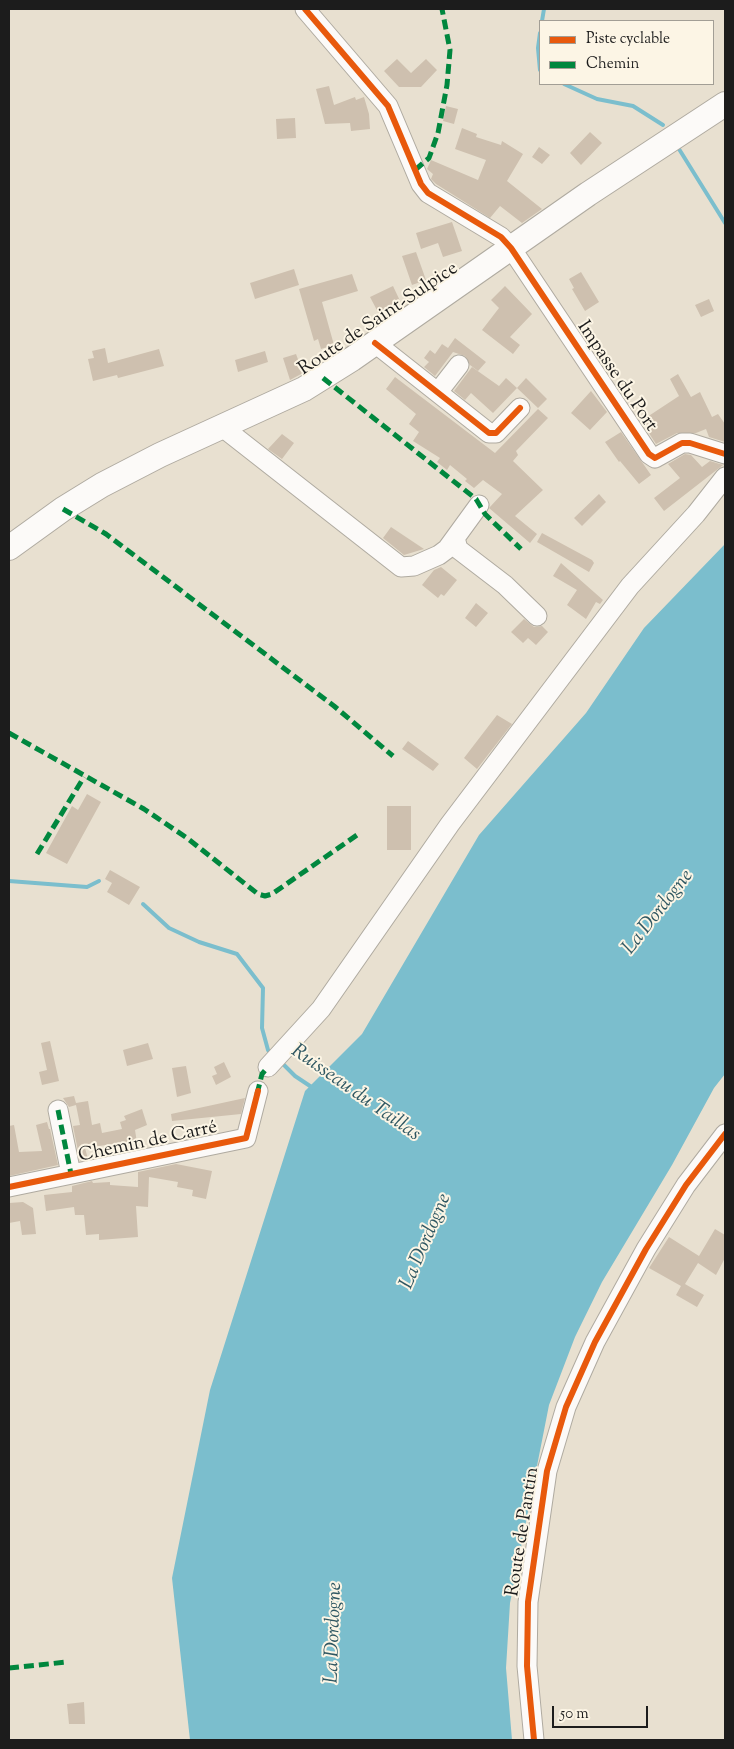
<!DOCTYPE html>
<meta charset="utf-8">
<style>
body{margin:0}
#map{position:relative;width:734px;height:1749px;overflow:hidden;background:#e8e0d0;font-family:"Sorts Mill Goudy",serif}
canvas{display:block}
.frame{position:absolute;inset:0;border:10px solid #1c1c1c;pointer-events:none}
.legend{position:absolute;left:539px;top:20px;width:175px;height:65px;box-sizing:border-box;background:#fcf5e5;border:1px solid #a29e95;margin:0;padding:6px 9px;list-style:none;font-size:15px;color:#1c1c1c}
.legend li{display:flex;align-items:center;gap:10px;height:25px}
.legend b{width:25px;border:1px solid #a29e95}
.scale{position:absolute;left:552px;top:1706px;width:96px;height:22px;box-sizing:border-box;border:2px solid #1c1c1c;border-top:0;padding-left:6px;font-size:15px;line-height:18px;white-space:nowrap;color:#1c1c1c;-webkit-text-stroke:4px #fcf5e5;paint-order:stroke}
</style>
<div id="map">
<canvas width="734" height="1749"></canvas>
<div class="frame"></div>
<ul class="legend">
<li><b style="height:6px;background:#e8590c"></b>Piste cyclable</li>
<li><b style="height:6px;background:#00873e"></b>Chemin</li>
</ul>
<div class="scale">50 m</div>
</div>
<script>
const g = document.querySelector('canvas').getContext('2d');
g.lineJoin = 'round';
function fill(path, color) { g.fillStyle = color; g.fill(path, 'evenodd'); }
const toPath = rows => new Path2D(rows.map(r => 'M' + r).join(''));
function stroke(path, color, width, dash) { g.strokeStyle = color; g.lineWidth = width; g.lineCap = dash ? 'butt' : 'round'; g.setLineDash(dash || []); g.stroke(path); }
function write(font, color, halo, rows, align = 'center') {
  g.font = font + ' "Sorts Mill Goudy",serif'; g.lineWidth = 4; g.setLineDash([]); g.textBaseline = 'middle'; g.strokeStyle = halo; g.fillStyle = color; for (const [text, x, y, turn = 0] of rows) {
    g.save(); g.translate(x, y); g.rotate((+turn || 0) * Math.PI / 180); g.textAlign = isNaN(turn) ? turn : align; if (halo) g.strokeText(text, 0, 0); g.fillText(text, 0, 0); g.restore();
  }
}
fill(toPath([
 [725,544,725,1074,714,1088,672,1165,602,1282,575,1337,549,1405,510,1603,506,1668,512,1740,190,1740,172,1578,210,1390,305,1091,362,1034,479,835,586,713,644,628]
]), '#7bbecd');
stroke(toPath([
 [542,21,544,9],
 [540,33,538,48,540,70],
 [564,84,597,99,633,106,663,125],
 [679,149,725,223],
 [9,881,87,887,99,881],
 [143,904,169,928,199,942,237,954,263,988,262,1028,268,1050,273,1055],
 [280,1061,295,1076,313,1088]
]), '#7bbecd', 4);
fill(toPath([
 [397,59,411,73,426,59,437,70,421,87,399,87,384,71],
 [329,86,334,105,355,97,356,100,364,97,369,114,370,129,351,131,350,123,325,124,316,89],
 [446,106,458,109,454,124,443,121],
 [295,118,296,138,277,139,276,119],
 [462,128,477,134,476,137,501,145,502,141,523,154,507,181,542,209,522,223,500,206,490,218,436,184,431,179,433,174,427,169,431,160,478,180,486,160,455,149],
 [590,132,602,143,581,165,570,153],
 [539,147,550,155,542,164,532,157],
 [452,222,462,251,443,257,438,243,421,249,416,233],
 [416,252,426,280,412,285,402,256],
 [294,269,299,285,255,299,250,283],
 [581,272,599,302,585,311,572,289,574,288,569,279],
 [352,274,358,291,322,302,334,345,321,349,318,339,314,341,299,289],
 [393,286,401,303,379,314,370,297],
 [505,286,532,314,510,337,520,345,513,354,482,330,499,308,491,300],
 [709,299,714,311,701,317,695,305],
 [455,338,486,362,478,371,470,365,465,356,453,352,435,376,424,367,429,362,424,358,430,350,435,354,442,344,448,348],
 [105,348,108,363,159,349,164,366,118,378,117,375,93,381,88,359,94,358,92,351],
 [265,351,268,362,238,372,235,360],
 [296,354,303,373,290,380,283,358],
 [472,367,499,386,506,378,517,388,526,378,547,399,538,408,517,388,493,413,471,393,465,400,454,391],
 [678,374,691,397,700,392,712,417,718,414,725,424,725,442,709,437,706,429,696,433,677,433,656,444,641,421,679,396,670,379],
 [395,377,495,453,538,409,548,418,516,451,518,455,513,461,543,490,515,516,537,534,530,543,489,508,502,494,483,480,474,488,465,481,467,479,450,465,447,470,437,462,440,458,413,441,419,432,409,424,416,414,386,389],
 [591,391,607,412,590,430,571,413],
 [621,432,651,475,639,484,620,461,619,462,605,442],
 [282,434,294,443,282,459,268,449],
 [685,454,691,455,702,467,710,461,723,465,664,511,654,498,680,478,668,464],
 [599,494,606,502,582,526,574,518],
 [391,527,424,549,404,555,383,538],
 [542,533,592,560,594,563,589,572,537,542],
 [561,563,603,600,600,604,596,602,586,619,567,605,577,590,553,576],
 [441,567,457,580,444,596,441,594,438,598,422,585,434,570],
 [476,603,488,613,476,627,465,618],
 [524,619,534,627,542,626,548,632,536,645,528,638,523,643,511,632],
 [497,715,512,724,477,769,464,758],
 [408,741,439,764,433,771,402,749],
 [87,794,101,802,67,864,46,853,72,806,78,810],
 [387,806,411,806,411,850,387,850],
 [110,870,140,887,129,905,107,892,112,883,105,879],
 [50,1041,59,1081,42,1085,39,1072,47,1070,41,1043],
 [148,1043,153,1059,127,1066,123,1050],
 [224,1062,231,1077,216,1085,212,1076,217,1074,214,1067],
 [186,1066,191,1093,177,1097,172,1068],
 [74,1096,76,1103,88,1101,92,1125,100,1123,102,1133,122,1129,120,1122,126,1120,124,1116,142,1109,147,1125,135,1130,138,1149,122,1152,120,1143,85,1148,88,1159,80,1161,73,1126,80,1125,76,1105,69,1107,63,1098],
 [245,1098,241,1114,172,1121,171,1114],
 [47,1122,49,1129,50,1129,58,1165,9,1176,9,1126,14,1125,19,1152,42,1151,36,1125],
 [176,1164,212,1171,206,1199,192,1196,193,1190,177,1187,178,1182,149,1177,148,1207,136,1206,138,1237,99,1240,99,1234,86,1235,84,1215,75,1215,74,1207,46,1211,44,1195,72,1192,72,1186,92,1181,93,1183,110,1182,110,1185,138,1187,138,1172],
 [23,1202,33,1208,36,1234,22,1235,20,1221,9,1223,9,1203],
 [715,1229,725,1235,725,1258,716,1275,698,1263,685,1284,704,1295,697,1307,676,1295,681,1286,649,1268,669,1237,699,1256],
 [84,1702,85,1724,69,1724,67,1704]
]), '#cec0af');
const minor = toPath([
 [305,9,388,106,421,184,428,193,501,237,511,248,649,454,655,458,682,443,690,443,725,454],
 [375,343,489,433,496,433,520,408],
 [438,392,459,365],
 [221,426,401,567,414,566,439,555,447,549,455,538],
 [479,505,455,538,458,549,505,585,537,616],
 [268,1067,321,1009,450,824,630,586,696,514,725,477],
 [58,1110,71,1174],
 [9,1187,246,1138,258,1091],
 [534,1740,527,1666,528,1602,547,1471,566,1407,595,1342,646,1249,686,1185,725,1134]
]);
const major = toPath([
 [9,548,63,509,102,485,160,455,304,389,352,359,588,194,725,104]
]);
stroke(minor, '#afaaa0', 21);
stroke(major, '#afaaa0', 26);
stroke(minor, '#fcfaf8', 19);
stroke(major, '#fcfaf8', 24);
stroke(toPath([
 [415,170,429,158,438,133,447,85,450,50,442,9],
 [323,378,476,499,485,514,521,549],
 [63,509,106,534,334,706,393,756],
 [9,733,144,809,187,838,258,894,265,896,272,894,357,835],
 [37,854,84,777],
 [257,1094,262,1074,268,1067],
 [58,1110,71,1174],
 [9,1668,67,1662]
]), '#00873e', 5, [10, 5]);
stroke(toPath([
 [305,9,388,106,421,184,428,193,501,237,511,248,649,454,655,458,682,443,690,443,725,454],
 [375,343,489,433,496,433,520,408],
 [9,1187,246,1138,258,1091],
 [534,1740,527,1666,528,1602,547,1471,566,1407,595,1342,646,1249,686,1185,725,1134]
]), '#e8590c', 6);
write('19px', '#1c1c1c', '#fcf5e5', [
 ["Route de Saint-Sulpice",379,320,-34],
 ["Impasse du Port",616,377,56],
 ["Chemin de Carré",148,1143,-12],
 ["Route de Pantin",524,1532,-81]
]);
write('italic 20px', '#2f5762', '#fcf5e5', [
 ["La Dordogne",659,913,-52],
 ["Ruisseau du Taillas",355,1094,35],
 ["La Dordogne",427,1242,-67],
 ["La Dordogne",335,1633,-88]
]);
</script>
